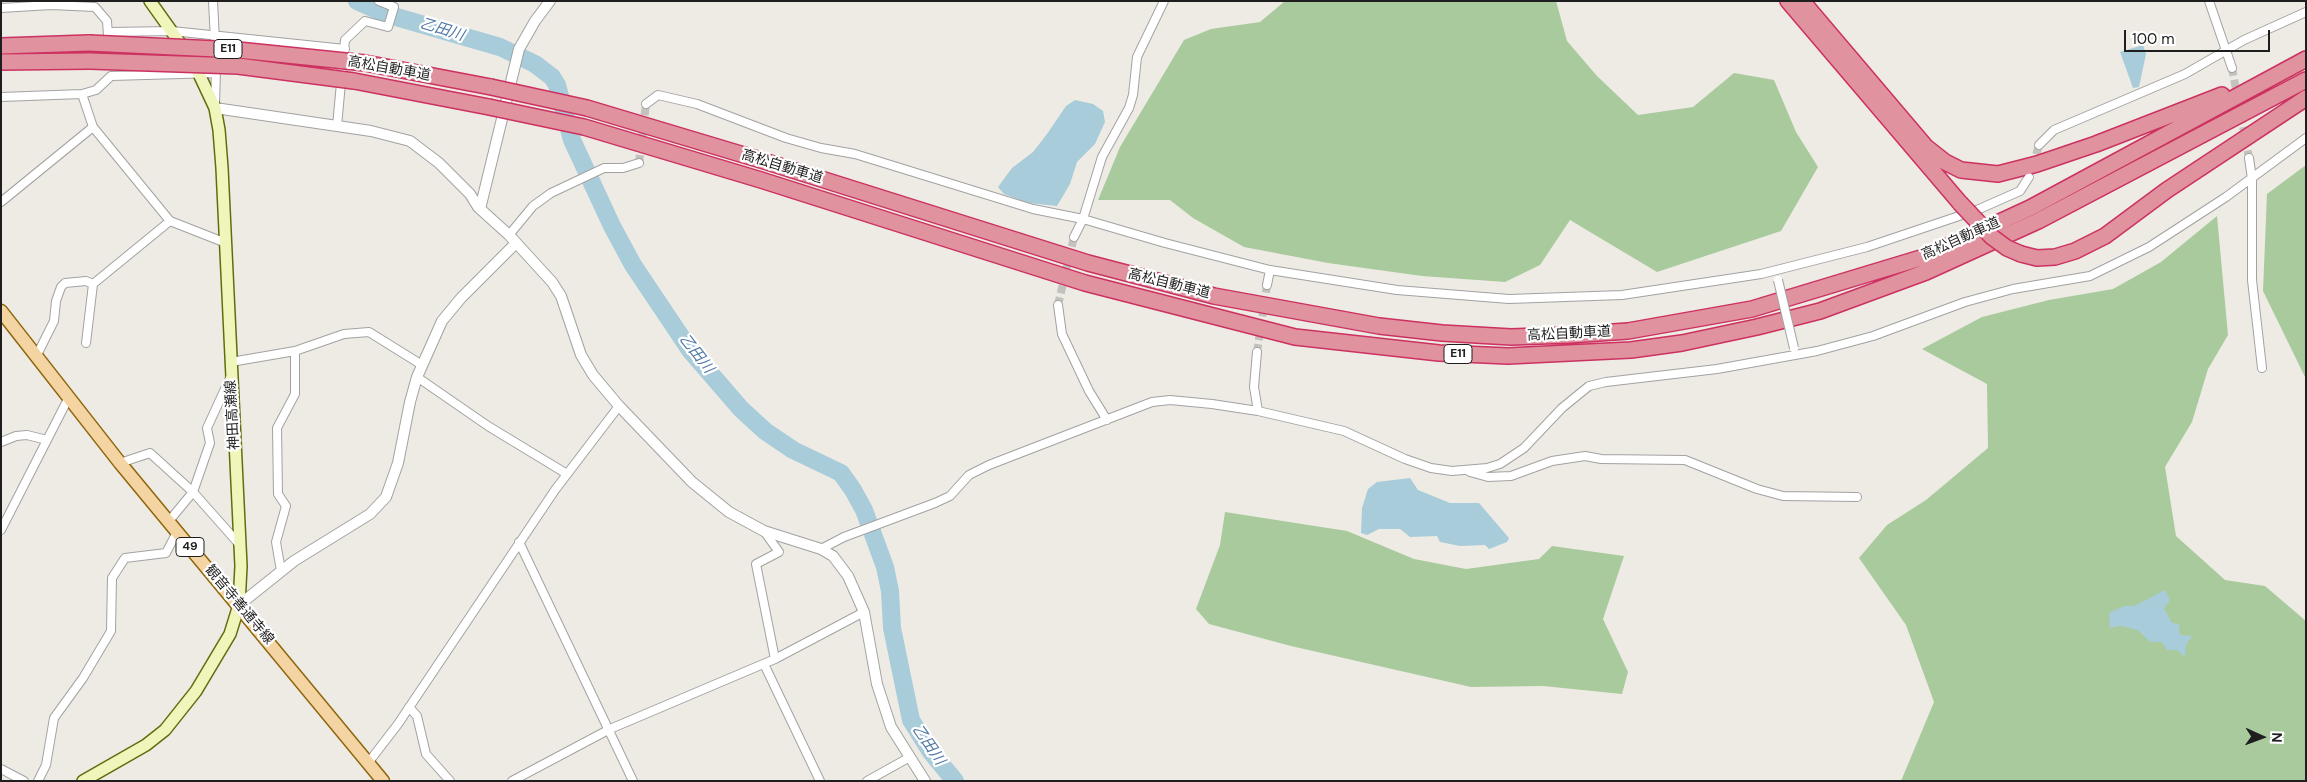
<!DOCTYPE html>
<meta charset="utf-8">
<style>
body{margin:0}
#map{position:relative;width:2307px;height:782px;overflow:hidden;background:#eeebe5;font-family:"DM Sans",sans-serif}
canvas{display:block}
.frame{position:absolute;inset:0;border:2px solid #1e1e1e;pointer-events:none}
.north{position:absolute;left:2237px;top:712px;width:50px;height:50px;-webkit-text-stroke:4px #fff;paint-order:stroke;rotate:92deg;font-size:14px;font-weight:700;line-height:20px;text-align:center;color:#1e1e1e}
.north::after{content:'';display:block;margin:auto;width:18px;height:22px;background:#1e1e1e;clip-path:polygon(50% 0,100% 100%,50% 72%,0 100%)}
.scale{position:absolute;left:2124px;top:30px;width:146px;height:22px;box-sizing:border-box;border:2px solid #1e1e1e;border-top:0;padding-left:6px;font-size:15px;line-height:18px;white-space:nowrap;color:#1e1e1e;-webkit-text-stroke:4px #fff;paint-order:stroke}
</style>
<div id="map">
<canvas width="2307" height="782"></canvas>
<div class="frame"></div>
<div class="north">N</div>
<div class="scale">100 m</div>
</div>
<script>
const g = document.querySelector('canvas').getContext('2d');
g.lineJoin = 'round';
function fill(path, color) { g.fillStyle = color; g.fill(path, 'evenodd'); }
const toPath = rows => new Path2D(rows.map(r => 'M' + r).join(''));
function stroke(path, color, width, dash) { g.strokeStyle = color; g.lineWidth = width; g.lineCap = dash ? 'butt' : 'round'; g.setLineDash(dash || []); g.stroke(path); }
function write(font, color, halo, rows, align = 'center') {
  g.font = font + ' "DM Sans","Noto Sans JP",sans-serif'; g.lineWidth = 4.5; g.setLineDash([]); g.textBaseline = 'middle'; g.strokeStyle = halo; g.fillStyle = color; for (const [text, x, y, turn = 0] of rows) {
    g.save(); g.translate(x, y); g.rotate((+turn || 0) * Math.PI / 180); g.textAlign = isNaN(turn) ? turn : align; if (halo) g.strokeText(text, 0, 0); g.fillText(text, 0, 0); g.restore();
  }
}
fill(toPath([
 [1285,1,1556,1,1567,41,1597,76,1638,115,1693,107,1734,73,1774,80,1796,132,1818,167,1781,231,1657,272,1570,220,1540,265,1505,282,1422,276,1328,263,1244,247,1193,218,1170,200,1098,200,1120,147,1184,40,1211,29,1260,22],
 [2306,165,2306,379,2263,291,2267,194],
 [2217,216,2228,335,2208,369,2192,422,2165,467,2176,536,2225,580,2265,586,2306,621,2306,781,1901,781,1934,702,1906,625,1859,558,1887,525,1926,500,1988,448,1987,384,1922,349,1982,317,2049,300,2113,289,2161,262],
 [1225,512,1347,531,1414,559,1466,569,1539,559,1552,546,1624,556,1603,619,1628,672,1622,694,1543,686,1471,687,1291,646,1209,624,1196,609,1220,545]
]), '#a8ca9c');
fill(toPath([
 [2143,45,2146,54,2139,87,2133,88,2120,52],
 [1075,100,1093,104,1103,111,1105,122,1095,144,1077,162,1070,184,1057,206,1028,203,1004,194,998,187,1012,168,1033,152,1047,134,1066,106],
 [1410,478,1418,490,1450,503,1479,503,1509,538,1507,542,1489,549,1485,545,1460,546,1440,542,1437,536,1410,537,1400,529,1379,529,1367,535,1361,533,1362,508,1368,489,1377,482],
 [2165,590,2170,600,2164,608,2172,623,2179,624,2180,635,2192,636,2186,645,2185,657,2177,650,2167,650,2162,642,2150,642,2138,630,2120,626,2110,628,2109,613,2124,606,2134,606]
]), '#a8ccd9');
stroke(toPath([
 [357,1,386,14,500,47,535,64,552,77,557,85,572,140,612,226,633,265,690,350,741,409,765,431,793,450,841,473,853,490,864,510,885,567,890,591,892,628,911,720,931,752,955,781]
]), '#a8ccd9', 18);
stroke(toPath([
 [2232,68,2249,158],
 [639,163,646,104],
 [2033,166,2039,145],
 [1058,305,1074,237],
 [1257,352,1267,285]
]), '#c4c2bd', 8, [8, 4]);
const minor = toPath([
 [213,1,215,41],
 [2209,1,2232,68],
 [1,8,51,5,95,7,107,21,110,64],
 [109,32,172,31,345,49],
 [82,94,93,127,170,221,226,243],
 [1,97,82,94,96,90,111,76,216,73],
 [215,104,216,70],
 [646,104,658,95,697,104,786,138,821,148,855,154,1033,209,1083,219,1165,243,1270,270,1397,290,1509,299,1622,295,1761,274,1867,247,1977,210,2020,191,2029,177],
 [337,126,345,40,365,21,388,27,394,7,379,1],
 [2039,145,2054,130,2185,74,2244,40,2306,12],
 [2249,158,2252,179,2252,280,2262,368],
 [1,202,93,127],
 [509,235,533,206,551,193,604,168,623,168,639,163],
 [1074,237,1083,219,1102,157,1129,108,1133,95,1137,57,1164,1],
 [1267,285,1270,270],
 [1058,305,1062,334,1089,391,1107,420],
 [86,343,93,284],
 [1257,352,1254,387,1258,411],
 [36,357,54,321,56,301,61,287,65,283,86,281,93,284,170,221],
 [231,362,295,351,344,334,369,332,422,365],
 [417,377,488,426,567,474],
 [230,378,207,428,210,443,193,492,239,544],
 [1,442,16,436,27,435,47,440],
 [120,463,150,453,193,492,169,521],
 [1470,472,1488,477,1511,476,1552,461,1585,456,1601,459,1685,460,1757,489,1783,496,1857,497],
 [1,530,69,397],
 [764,531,779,552,756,564,775,659],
 [519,542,633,781],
 [821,549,844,537,935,503,950,496,969,475,989,465,1152,402,1170,400,1212,404,1258,411,1344,431,1405,459,1431,468,1452,471,1487,468,1500,464,1524,448,1562,408,1589,386,1606,382,1717,369,1817,351,1873,336,1965,302,2013,289,2090,276,2149,247,2226,197,2306,138],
 [281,571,276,542,286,506,278,494,277,428,295,394,295,351],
 [764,664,820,781],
 [409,707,417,716,426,754,450,781],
 [368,763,398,724,555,490,619,406],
 [1,769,24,781],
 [38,781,46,765,54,718,83,678,111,631,112,578,125,558,166,553,177,532],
 [512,781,610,729,775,659,864,612],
 [867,781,910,757]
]);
const tertiary = toPath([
 [215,108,371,131,410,141,439,163,470,194,478,207,509,235,552,282,561,296,581,355,593,375,619,406,692,482,729,512,764,531,821,549,833,556,848,576,864,612,877,684,891,727,925,781],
 [480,209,519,49,535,21,550,1],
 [239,605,294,561,370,514,386,497,398,463,410,402,417,377,442,321,461,298,516,243]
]);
const secondary = toPath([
 [83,781,146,745,165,730,196,691,230,634,239,605,241,566,222,168,219,130,215,108,199,74,187,53,150,1]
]);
const primary = toPath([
 [1,311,120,463,383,781]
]);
const motorway = toPath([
 [1788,1,1960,203],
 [1802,1,1926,147,1945,162,1961,170,1998,174,2037,164,2096,144,2222,95],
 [1,46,89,43],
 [1,62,90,61],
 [365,63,491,87],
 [354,81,489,107],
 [587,108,764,161,1088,263,1214,296,1379,326,1442,333,1511,337,1570,335,1628,331,1752,309,1924,257,2030,208,2306,59],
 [584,127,761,180,1085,283,1295,337,1439,353,1508,356,1631,350,1682,343,1757,327,1820,311,1926,272,2038,221,2306,80],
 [2021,254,2037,258,2055,257,2075,251,2105,236,2167,190,2306,98]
]);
stroke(minor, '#a2a2a2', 10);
stroke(tertiary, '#a2a2a2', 12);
stroke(secondary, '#5f6d0d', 14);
stroke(primary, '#8d660b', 15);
stroke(motorway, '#cc3161', 18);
stroke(minor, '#fff', 8);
stroke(tertiary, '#fff', 10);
stroke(secondary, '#f0f5bc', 11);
stroke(primary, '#f5d4a3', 12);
stroke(motorway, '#e0929e', 15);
const minorBridge = toPath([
 [1778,280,1794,348]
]);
const motorwayBridge = toPath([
 [89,43,238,50,365,63],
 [90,61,238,66,354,81],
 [491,87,587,108],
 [489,107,584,127],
 [1960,203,1992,237,2007,248,2021,254]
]);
stroke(minorBridge, '#a2a2a2', 10, []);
stroke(motorwayBridge, '#cc3161', 18, []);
stroke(minorBridge, '#fff', 8);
stroke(motorwayBridge, '#e0929e', 15);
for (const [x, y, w] of [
 [228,49,28],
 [1458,354,28],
 [190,547,28]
]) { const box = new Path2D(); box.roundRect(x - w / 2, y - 9.5, w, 19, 4); g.fillStyle = '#fff'; g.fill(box); stroke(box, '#1e1e1e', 1); }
write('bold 12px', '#1e1e1e', null, [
 ["E11",228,49],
 ["E11",1458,354],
 ["49",190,547]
]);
write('14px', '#1e1e1e', '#fff', [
 ["高松自動車道",389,69,10],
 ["高松自動車道",782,167,17],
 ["高松自動車道",1961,239,-24],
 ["高松自動車道",1169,284,14],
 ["高松自動車道",1569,334,-3],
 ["神田高瀬線",233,415,-93],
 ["観音寺善通寺線",239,605,50]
]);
write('italic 15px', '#5179a6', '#fff', [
 ["乙田川",442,30,17],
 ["乙田川",696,354,52],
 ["乙田川",928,745,55]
]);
</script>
